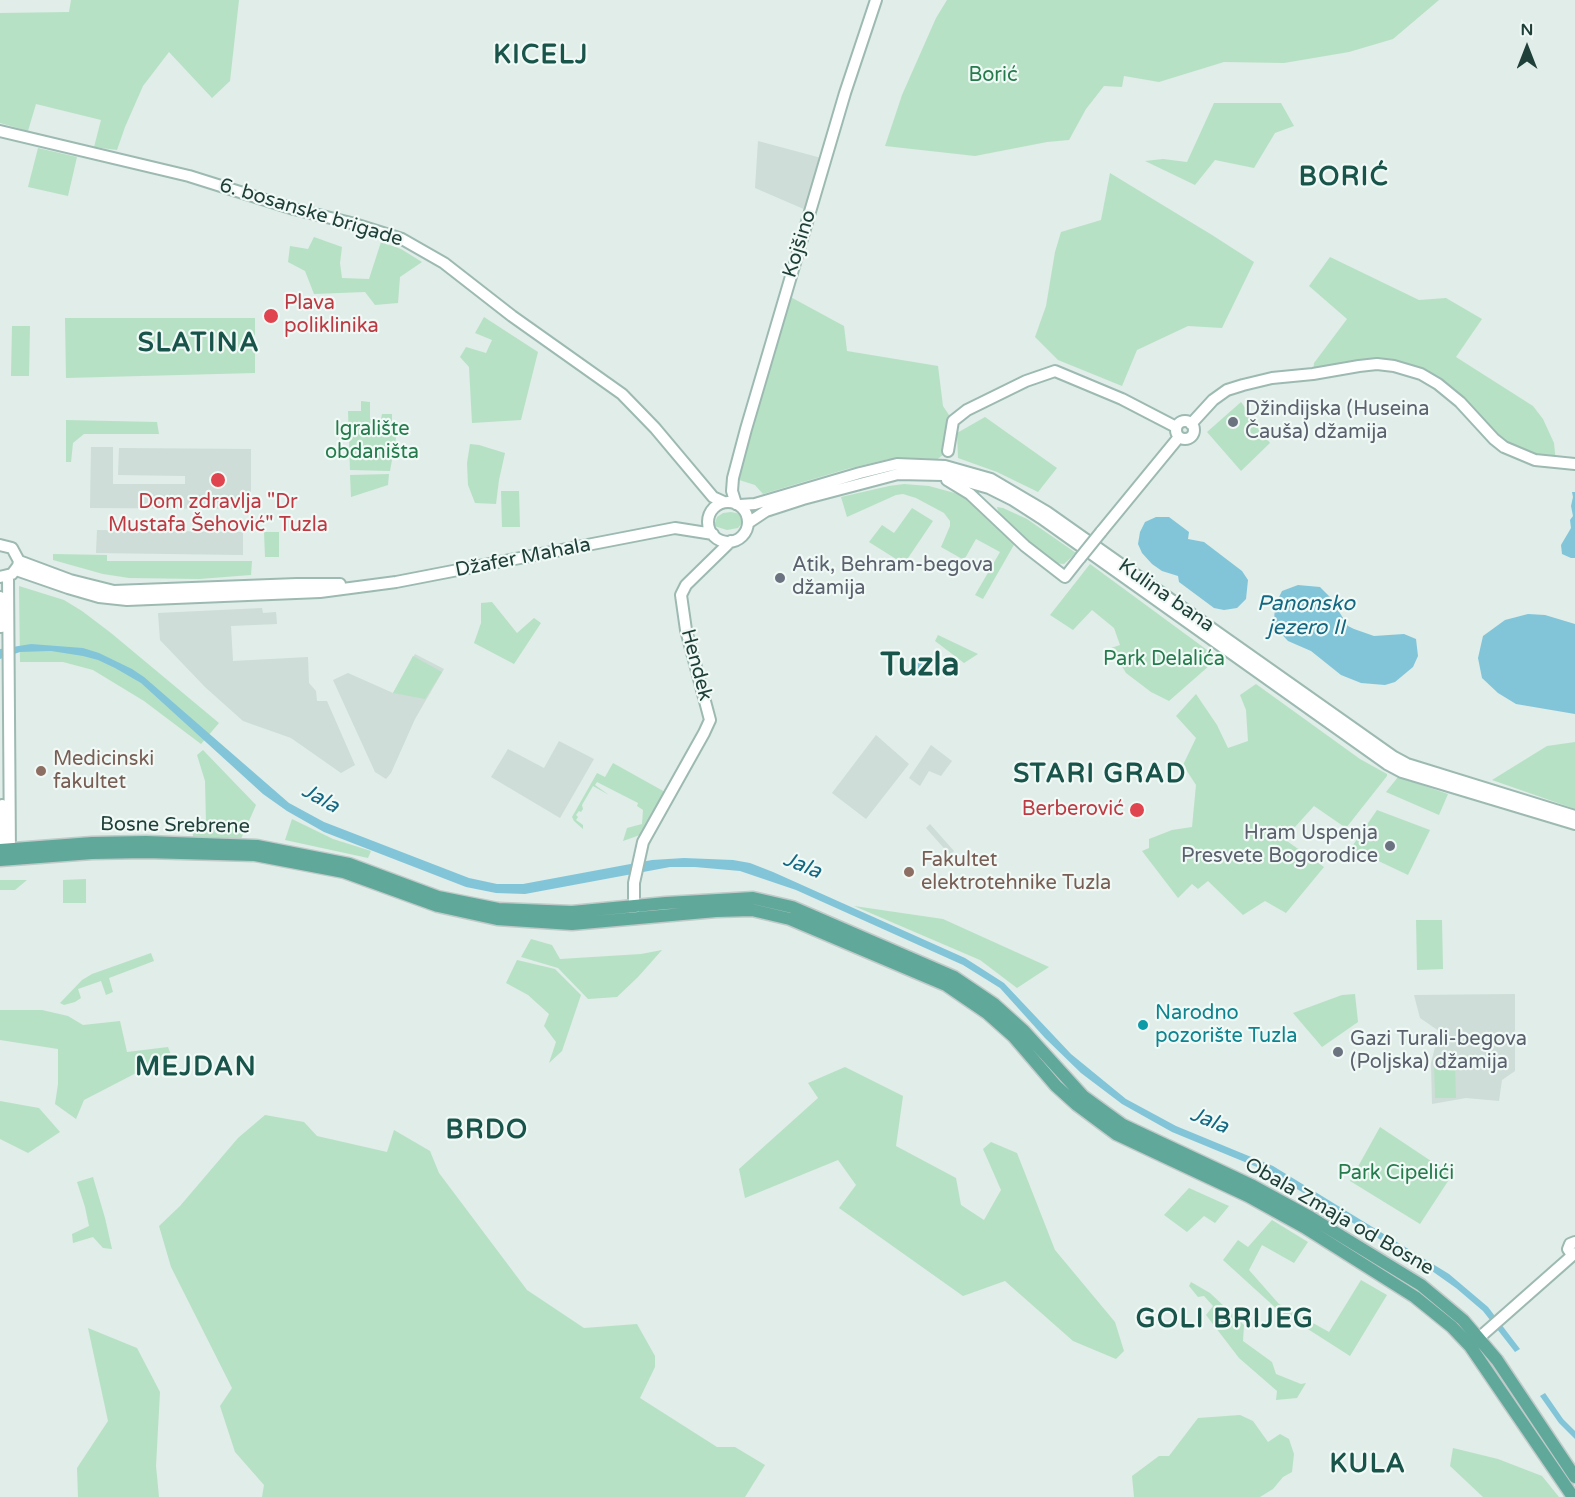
<!DOCTYPE html>
<meta charset="utf-8">
<style>
body{margin:0}
#map{position:relative;width:1575px;height:1497px;overflow:hidden;background:#e0ede8;font-family:"Varela Round",sans-serif}
canvas{display:block}
.north{position:absolute;left:1497px;top:18px;width:60px;height:60px;-webkit-text-stroke:4px #f1f9f6;paint-order:stroke;rotate:0deg;font-size:16px;font-weight:700;line-height:24px;text-align:center;color:#1f4039}
.north::after{content:'';display:block;margin:auto;width:21px;height:27px;background:#1f4039;clip-path:polygon(50% 0,100% 100%,50% 72%,0 100%)}
</style>
<div id="map">
<canvas width="1575" height="1497"></canvas>
<div class="north">N</div>
</div>
<script>
const g = document.querySelector('canvas').getContext('2d');
g.lineJoin = 'round';
function fill(path, color) { g.fillStyle = color; g.fill(path, 'evenodd'); }
const toPath = rows => new Path2D(rows.map(r => 'M' + r).join(''));
function stroke(path, color, width, dash) { g.strokeStyle = color; g.lineWidth = width; g.lineCap = dash ? 'butt' : 'round'; g.setLineDash(dash || []); g.stroke(path); }
function write(font, color, halo, rows, align = 'center') {
  g.font = font + ' "Varela Round",sans-serif'; g.lineWidth = 4.5; g.setLineDash([]); g.textBaseline = 'middle'; g.strokeStyle = halo; g.fillStyle = color; for (const [text, x, y, turn = 0] of rows) {
    g.save(); g.translate(x, y); g.rotate((+turn || 0) * Math.PI / 180); g.textAlign = isNaN(turn) ? turn : align; if (halo) g.strokeText(text, 0, 0); g.fillText(text, 0, 0); g.restore();
  }
}
fill(toPath([
 [758,141,825,159,806,210,755,188],
 [91,447,113,447,113,484,185,484,185,476,118,475,119,448,251,449,251,509,90,508],
 [97,530,243,532,243,555,96,553],
 [262,608,263,613,276,612,277,624,231,626,233,661,308,657,309,683,316,691,317,701,327,701,355,765,341,773,291,738,243,721,205,687,160,640,158,613],
 [415,654,444,669,415,719,391,773,386,779,375,772,333,680,348,673,393,693],
 [876,735,909,764,866,819,832,793],
 [559,741,594,759,560,818,491,777,508,749,544,768],
 [931,745,952,761,941,776,929,771,920,786,909,778],
 [930,824,954,851,950,855,926,828],
 [1515,994,1515,1071,1502,1080,1499,1101,1466,1098,1432,1104,1431,1063,1439,1031,1420,1018,1414,995]
]), '#ceddd7');
fill(toPath([
 [71,0,239,0,230,81,212,98,169,52,143,86,125,127,117,150,94,147,101,120,36,104,28,131,0,123,0,13,69,12],
 [947,0,1439,0,1393,39,1349,52,1284,63,1224,62,1159,82,1124,76,1122,87,1104,86,1086,109,1069,140,1047,142,975,156,885,146,902,95,936,18],
 [1214,103,1281,103,1294,126,1275,133,1254,168,1215,160,1195,185,1145,161,1163,159,1187,162],
 [38,148,77,157,68,196,28,187],
 [1110,173,1212,235,1254,262,1222,328,1188,326,1137,350,1122,386,1058,360,1035,337,1046,306,1055,252,1061,232,1101,220],
 [314,237,342,247,340,263,342,278,369,279,381,242,401,249,422,262,400,277,398,303,375,305,365,292,314,294,305,271,288,262,290,246,308,249],
 [1330,257,1419,300,1446,298,1482,319,1456,357,1533,406,1543,419,1554,443,1556,463,1517,453,1438,384,1394,366,1313,374,1314,363,1347,319,1309,286],
 [785,294,844,326,847,351,938,366,943,406,953,421,948,451,935,461,889,459,847,469,763,494,755,485,733,478],
 [484,317,538,352,521,420,472,423,469,367,460,357,466,347,486,353,492,340,475,333],
 [65,318,255,318,255,373,66,378],
 [12,326,30,326,29,376,11,376],
 [361,401,370,402,370,419,381,419,382,414,392,414,392,426,398,427,390,471,350,470,348,411,361,411],
 [1241,402,1270,443,1241,471,1207,432],
 [985,417,1057,468,1038,492,997,472,958,458,957,433],
 [66,420,157,422,159,434,84,434,73,443,71,462,66,462],
 [470,444,479,445,505,453,499,480,496,504,475,503,468,485,467,463],
 [389,474,388,485,351,497,350,475],
 [904,484,929,486,962,495,1015,543,983,599,975,595,1000,552,976,539,964,560,941,547,950,526,950,521,944,513,916,498,903,494,896,495,847,517,841,497,889,486],
 [501,491,519,491,520,527,502,527],
 [997,507,1003,508,1027,519,1076,553,1064,564,1054,563,1007,523,999,515],
 [912,508,933,521,904,564,869,542,882,525,894,533],
 [731,512,741,514,742,516,742,523,738,528,727,530,714,526,717,517,723,513],
 [264,532,279,532,279,557,265,557],
 [53,554,107,555,107,561,252,561,251,575,199,579,129,578,103,574,53,560],
 [1090,564,1218,658,1169,701,1151,692,1126,673,1111,648,1120,645,1114,628,1092,610,1073,630,1050,615],
 [19,586,64,600,82,611,111,633,219,723,201,744,144,701,93,670,63,662,20,662],
 [492,602,517,633,534,618,541,623,514,664,474,643,481,623,481,603],
 [938,635,978,654,964,663,935,641],
 [413,656,442,672,425,699,393,693],
 [1256,684,1360,759,1387,774,1387,776,1346,828,1314,806,1284,839,1324,867,1286,913,1265,901,1243,915,1208,881,1198,889,1192,884,1178,898,1142,851,1149,848,1149,839,1172,830,1192,827,1196,785,1183,765,1196,738,1176,716,1196,694,1217,725,1228,748,1248,741,1246,710,1240,695],
 [1575,742,1575,809,1492,780,1547,746],
 [203,750,256,805,241,839,193,837,192,823,206,822,205,781,197,755],
 [613,763,665,792,640,835,623,841,627,828,642,824,643,810,637,806,638,803,597,782,595,785,609,795,593,786,582,805,583,809,581,812,579,811,576,815,578,817,576,820,583,825,583,829,574,821,572,817,597,773,605,777],
 [1398,777,1448,794,1439,815,1386,792],
 [1377,810,1430,830,1408,875,1351,848],
 [292,819,333,839,371,851,368,858,285,840],
 [86,879,86,903,63,903,63,880],
 [0,880,27,880,15,890,0,890],
 [854,906,943,919,1049,967,1017,988,980,960],
 [1416,920,1442,920,1443,969,1417,970],
 [531,939,552,945,560,959,641,954,662,950,638,977,617,997,588,999,558,968,521,957],
 [151,953,154,961,109,978,113,992,106,995,101,981,78,989,81,998,75,1002,64,1005,60,1003,82,980,92,974],
 [517,960,555,969,581,995,562,1051,549,1063,556,1042,544,1026,549,1014,528,995,506,983],
 [1355,994,1358,1022,1322,1047,1293,1013,1342,995],
 [0,1010,42,1010,68,1016,83,1025,120,1021,127,1052,168,1047,171,1055,84,1100,76,1119,55,1104,58,1084,58,1049,0,1040],
 [1434,1062,1455,1062,1456,1098,1435,1098],
 [845,1067,903,1096,896,1146,956,1178,961,1205,984,1220,1001,1190,983,1149,991,1142,1017,1153,1055,1250,1115,1322,1124,1351,1116,1359,1073,1341,1005,1281,963,1296,839,1208,856,1185,838,1160,745,1198,739,1169,818,1098,808,1083],
 [0,1101,39,1108,60,1132,28,1153,0,1139],
 [265,1115,304,1122,317,1136,387,1152,394,1130,430,1151,439,1173,527,1290,584,1328,637,1324,655,1356,655,1367,640,1398,717,1447,735,1447,765,1465,745,1497,262,1497,264,1485,235,1452,220,1406,232,1388,171,1267,159,1226,180,1206,238,1138],
 [1380,1127,1452,1175,1420,1224,1350,1181],
 [93,1177,105,1218,112,1249,103,1248,93,1237,73,1243,72,1234,89,1226,85,1207,77,1182],
 [1189,1188,1229,1206,1215,1223,1204,1216,1187,1232,1164,1215],
 [1272,1220,1308,1242,1294,1263,1262,1245,1249,1270,1279,1304,1329,1332,1361,1280,1387,1295,1350,1356,1278,1310,1223,1260,1238,1240,1248,1247],
 [1191,1282,1210,1293,1244,1325,1243,1341,1272,1362,1276,1374,1301,1384,1306,1383,1297,1398,1276,1400,1277,1391,1239,1358,1206,1315,1213,1306,1204,1296,1198,1297,1189,1286],
 [88,1328,137,1348,160,1392,156,1466,159,1497,78,1497,77,1468,108,1421],
 [1240,1415,1253,1421,1268,1442,1280,1434,1289,1439,1294,1454,1292,1472,1283,1477,1273,1489,1260,1497,1134,1497,1132,1476,1159,1456,1169,1456,1198,1418],
 [1453,1448,1498,1459,1542,1476,1559,1497,1483,1497,1450,1466]
]), '#b7e1c5');
fill(toPath([
 [1572,492,1575,492,1575,558,1571,558,1562,554,1561,545,1571,528,1570,520,1573,516,1571,506,1573,497],
 [1156,517,1169,517,1189,532,1188,539,1204,542,1242,571,1248,580,1246,599,1237,608,1224,610,1214,608,1179,582,1178,576,1162,571,1152,564,1142,553,1138,544,1140,532,1145,522],
 [1298,585,1320,587,1330,597,1348,626,1354,629,1374,636,1404,634,1416,639,1418,656,1413,667,1395,682,1385,685,1361,683,1341,675,1311,651,1288,641,1275,627,1274,622,1275,605,1282,591],
 [1528,614,1545,615,1575,624,1575,714,1516,704,1498,693,1482,678,1478,658,1483,636,1505,620],
 [31,644,83,648,99,653,132,669,144,677,289,803,324,822,469,878,497,884,523,884,652,860,684,858,733,860,750,863,773,872,965,958,1004,983,1071,1054,1126,1099,1176,1126,1273,1166,1449,1274,1488,1307,1520,1349,1515,1352,1483,1311,1456,1288,1432,1271,1269,1172,1172,1132,1122,1104,1081,1073,1045,1038,1000,988,963,965,796,890,740,871,695,867,670,867,525,894,496,893,466,887,324,832,287,811,263,794,141,683,115,668,98,660,83,656,51,651,20,652,0,659,0,649],
 '912 666a8 8 0 1 1 16 0a8 8 0 1 1-16 0Z',
 [1545,1393,1563,1419,1575,1431,1575,1439,1559,1423,1540,1396]
]), '#82c5d9');
const secondary = toPath([
 [0,131,189,176,294,209,351,223,402,239,444,263,512,316,622,394,655,428,713,497,724,502],
 '1176 430a9 9 0 1 1 18 0a9 9 0 1 1-18 0Z',
 [1191,424,1213,400,1227,390,1243,385,1272,378,1313,374,1359,366,1377,364,1394,366,1421,374,1438,384,1460,402,1494,439,1504,447,1535,460,1575,464],
 [948,451,953,421,967,410,1026,381,1055,371,1122,399,1176,427],
 [947,480,970,494,1025,546,1065,577,1080,558],
 '708 522a20 20 0 1 1 40 0a20 20 0 1 1-40 0Z',
 [736,504,732,491,733,478,746,429,845,93,876,0],
 [740,505,755,504,860,473,897,464,945,466,991,479,1047,512,1394,757,1407,764,1575,816],
 [748,523,766,511,803,499,898,474,943,475,989,488,1013,500,1041,518,1387,764,1402,772,1575,824],
 [1101,532,1179,437],
 [0,545,12,548,19,561,18,566,12,574,0,577],
 [19,561,70,580,114,591,297,584,340,584],
 [16,570,68,588,99,597,127,600,320,592,396,582,675,528,713,534],
 [8,576,10,856],
 [0,597,1,627],
 [2,805,3,858],
 [634,913,634,883,643,842,704,733,710,720,686,630,681,595,686,585,731,541],
 [1575,1242,1570,1244,1568,1249,1570,1252,1575,1254],
 [1472,1344,1574,1254]
]);
const primary = toPath([
 [0,850,92,843,146,842,257,846,349,864,438,897,498,909,572,912,666,903,753,898,792,907,954,977,994,1004,1024,1031,1083,1096,1123,1125,1253,1186,1310,1217,1421,1285,1463,1320,1497,1360,1575,1477],
 [0,860,92,853,145,852,255,855,344,872,438,906,497,919,572,924,716,911,752,910,790,919,946,985,987,1013,1014,1037,1056,1086,1077,1105,1116,1134,1248,1196,1304,1227,1415,1297,1452,1327,1470,1346,1573,1497]
]);
stroke(secondary, '#9dbab2', 14);
stroke(primary, '#c0cac8', 15);
stroke(secondary, '#fff', 10);
stroke(primary, '#60a89a', 12);
const secondaryBridge = toPath([
 [1080,558,1101,532]
]);
stroke(secondaryBridge, '#9dbab2', 14, []);
stroke(secondaryBridge, '#fff', 10);
for (const [x, y, r, color] of [
 [271,316,8,"#e0444e"],
 [1233,422,6,"#6b7280"],
 [218,480,8,"#e0444e"],
 [780,578,6,"#6b7280"],
 [41,771,6,"#8d6e63"],
 [1137,810,8,"#e0444e"],
 [1390,846,6,"#6b7280"],
 [909,872,6,"#8d6e63"],
 [1143,1025,6,"#0f9aa8"],
 [1338,1052,6,"#6b7280"]
]) { const dot = new Path2D(); dot.arc(x, y, r, 0, 2 * Math.PI); g.fillStyle = color; g.fill(dot); stroke(dot, '#f1f9f6', 2); }
write('20px', '#247b4c', '#f1f9f6', [
 ["Borić",993,76],
 ["Igralište",372,430],
 ["obdaništa",372,453],
 ["Park Delalića",1164,660],
 ["Park Cipelići",1396,1174]
]);
write('20px', '#1f4039', '#f1f9f6', [
 ["6. bosanske brigade",311,213,17],
 ["Kojšino",800,244,-73],
 ["Džafer Mahala",523,558,-11],
 ["Kulina bana",1166,596,35],
 ["Hendek",696,665,75],
 ["Bosne Srebrene",175,826,1],
 ["Obala Zmaja od Bosne",1339,1217,30]
]);
write('20px', '#be3a42', '#f1f9f6', [
 ["Plava",284,304],
 ["poliklinika",284,327],
 ["Dom zdravlja \"Dr",218,503,"center"],
 ["Mustafa Šehović\" Tuzla",218,526,"center"],
 ["Berberović",1124,810,"right"]
], 'left');
write('20px', '#5b616d', '#f1f9f6', [
 ["Džindijska (Huseina",1245,410],
 ["Čauša) džamija",1245,433],
 ["Atik, Behram-begova",792,566],
 ["džamija",792,589],
 ["Hram Uspenja",1378,834,"right"],
 ["Presvete Bogorodice",1378,857,"right"],
 ["Gazi Turali-begova",1350,1040],
 ["(Poljska) džamija",1350,1063]
], 'left');
write('20px', '#785e54', '#f1f9f6', [
 ["Medicinski",53,760],
 ["fakultet",53,783],
 ["Fakultet",921,861],
 ["elektrotehnike Tuzla",921,884]
], 'left');
write('20px', '#0d838f', '#f1f9f6', [
 ["Narodno",1155,1014],
 ["pozorište Tuzla",1155,1037]
], 'left');
write('italic 21px', '#126782', '#f1f9f6', [
 ["Panonsko",1306,604],
 ["jezero II",1306,628],
 ["Jala",320,799,29],
 ["Jala",802,866,22],
 ["Jala",1209,1121,22]
]);
g.letterSpacing = '1.5px';
write('bold 26px', '#18544a', '#f1f9f6', [
 ["KICELJ",541,56],
 ["BORIĆ",1344,178],
 ["SLATINA",199,344],
 ["STARI GRAD",1100,775],
 ["MEJDAN",196,1068],
 ["BRDO",487,1131],
 ["GOLI BRIJEG",1225,1320],
 ["KULA",1368,1465]
]);
g.letterSpacing = '0px';
write('bold 32px', '#18544a', '#f1f9f6', [
 ["Tuzla",920,667]
]);
</script>
